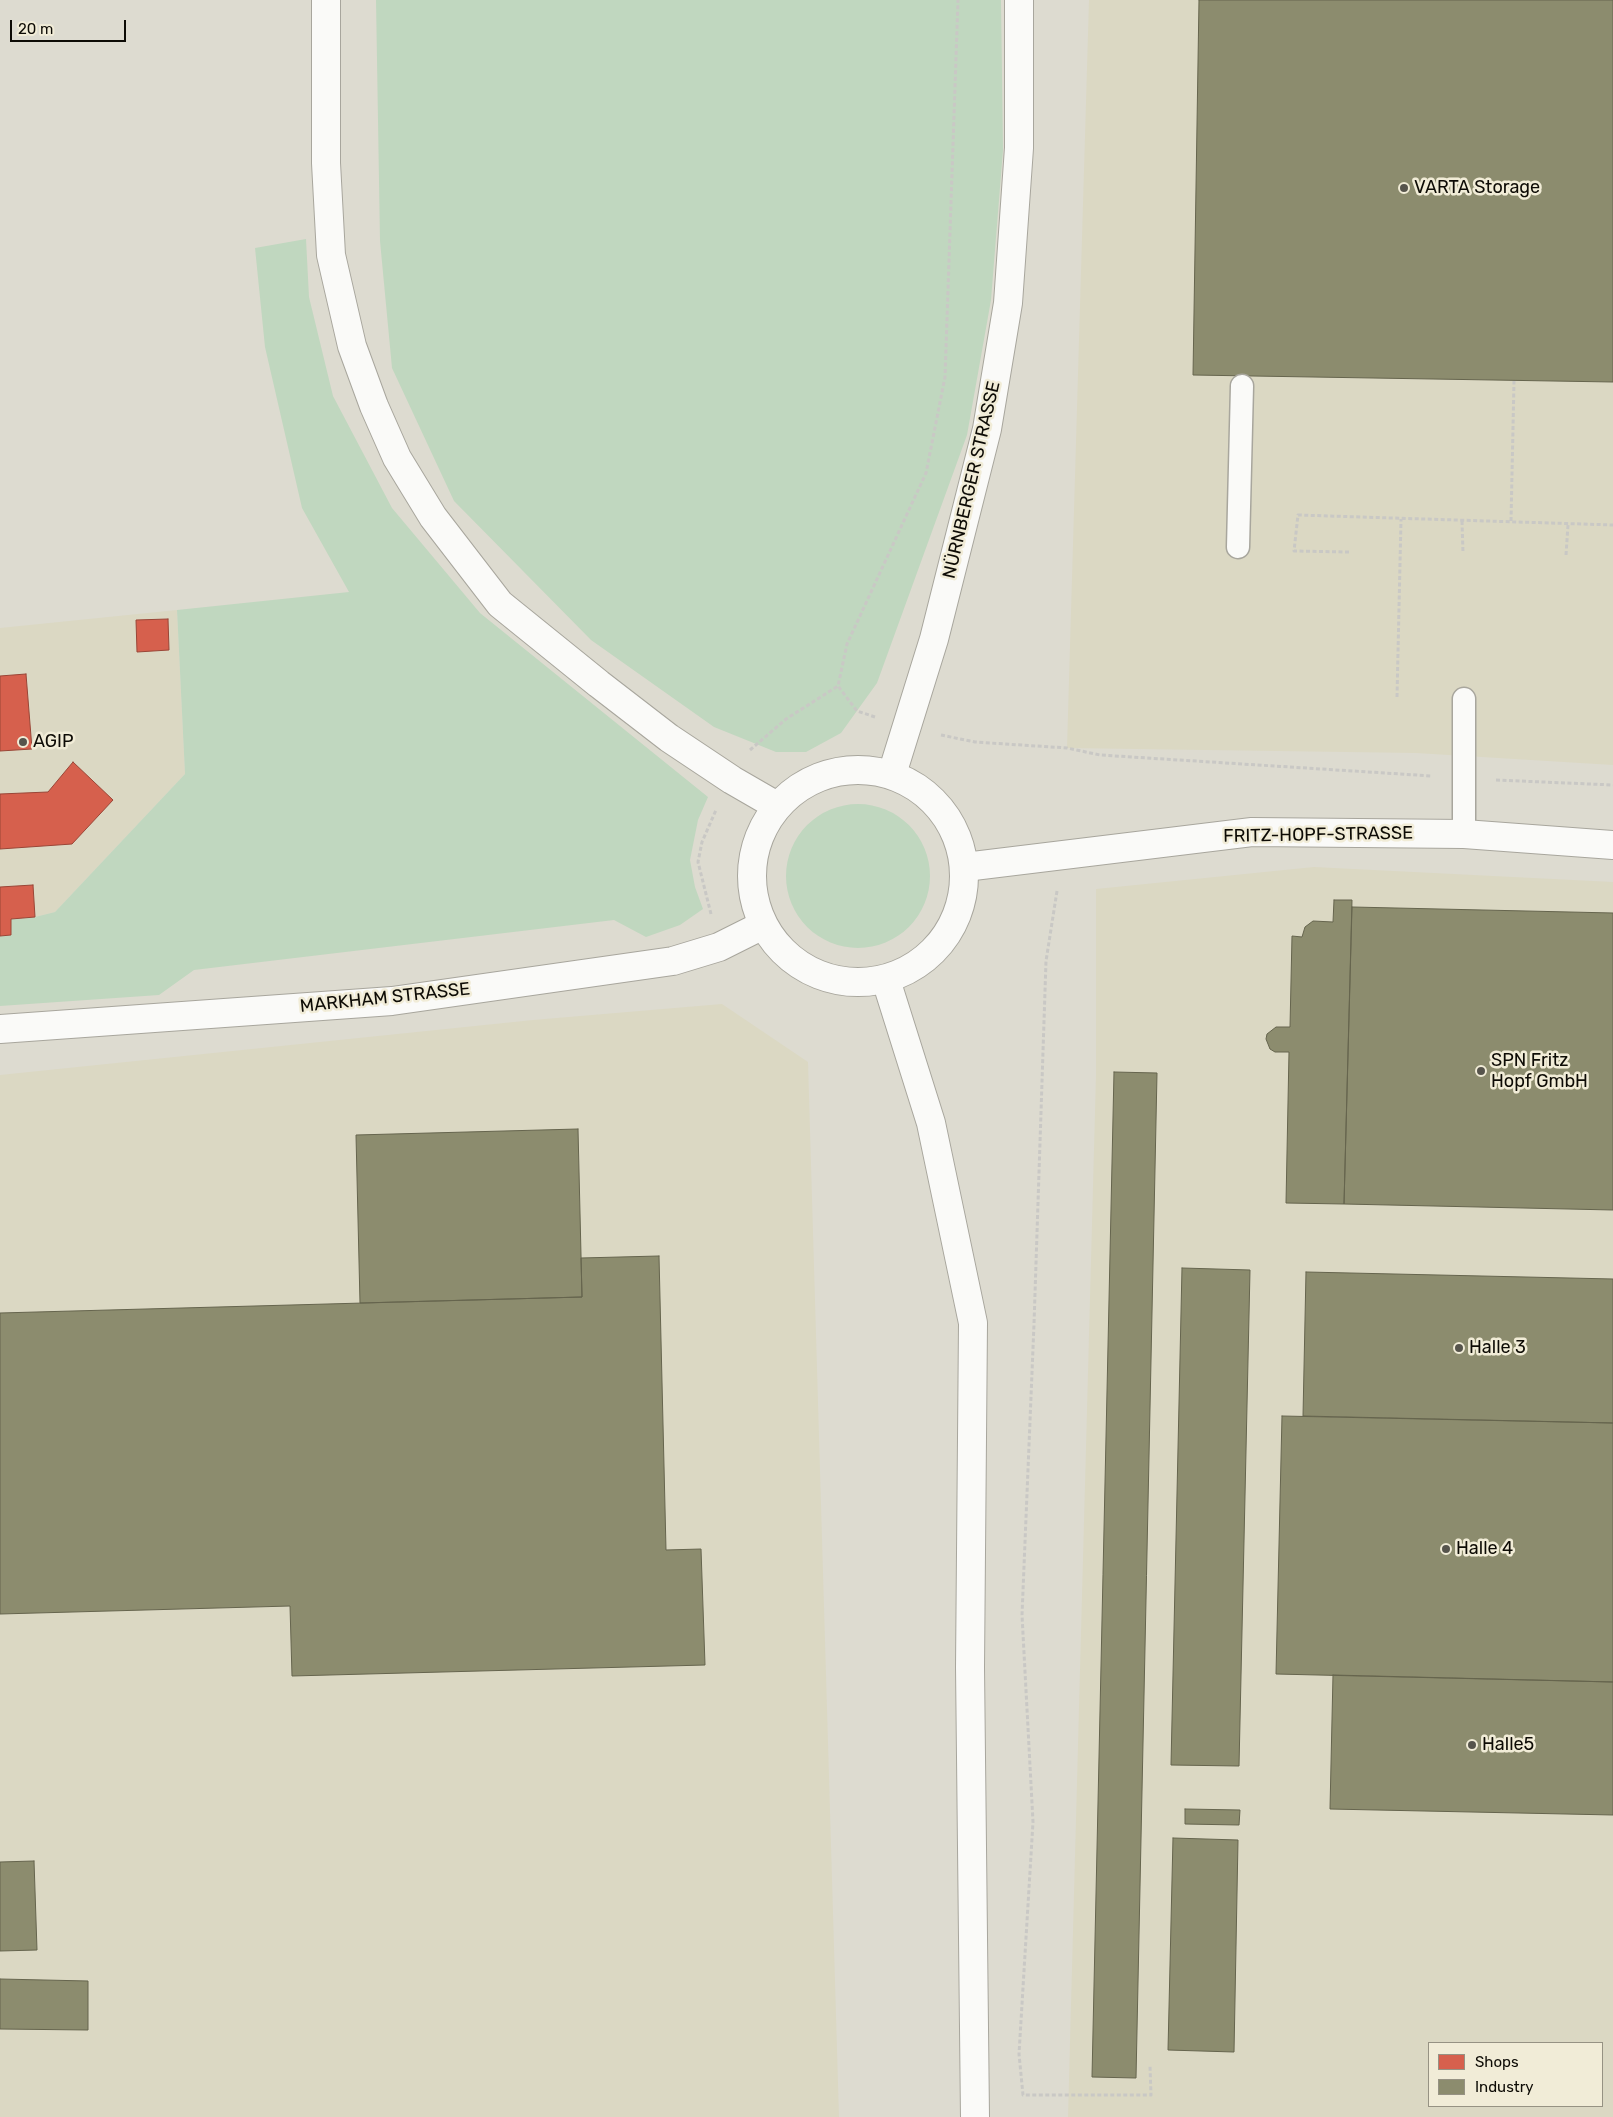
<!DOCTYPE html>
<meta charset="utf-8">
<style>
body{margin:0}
#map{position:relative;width:1613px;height:2117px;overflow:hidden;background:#dddbd0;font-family:Rubik,sans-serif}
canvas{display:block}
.legend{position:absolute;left:1428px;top:2042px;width:175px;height:65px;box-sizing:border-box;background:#f1ecd7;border:1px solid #969283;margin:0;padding:6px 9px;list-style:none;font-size:15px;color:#0d0b05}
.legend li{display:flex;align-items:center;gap:10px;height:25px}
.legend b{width:25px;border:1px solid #969283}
.scale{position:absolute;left:10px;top:20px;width:116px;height:22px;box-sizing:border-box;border:2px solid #0d0b05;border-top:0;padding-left:6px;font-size:15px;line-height:18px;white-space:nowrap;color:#0d0b05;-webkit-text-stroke:4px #f1ecd7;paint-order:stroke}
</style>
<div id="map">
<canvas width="1613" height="2117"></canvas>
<ul class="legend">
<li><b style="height:14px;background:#d6604d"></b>Shops</li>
<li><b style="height:14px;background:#8c8c6e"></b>Industry</li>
</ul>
<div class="scale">20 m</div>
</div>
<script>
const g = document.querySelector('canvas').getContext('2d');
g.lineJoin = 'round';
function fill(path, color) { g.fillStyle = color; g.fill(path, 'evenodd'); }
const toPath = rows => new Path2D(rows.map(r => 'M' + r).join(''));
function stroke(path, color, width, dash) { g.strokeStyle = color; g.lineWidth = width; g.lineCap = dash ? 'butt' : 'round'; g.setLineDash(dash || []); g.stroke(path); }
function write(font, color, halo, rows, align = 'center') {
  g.font = font + ' Rubik,sans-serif'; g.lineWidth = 5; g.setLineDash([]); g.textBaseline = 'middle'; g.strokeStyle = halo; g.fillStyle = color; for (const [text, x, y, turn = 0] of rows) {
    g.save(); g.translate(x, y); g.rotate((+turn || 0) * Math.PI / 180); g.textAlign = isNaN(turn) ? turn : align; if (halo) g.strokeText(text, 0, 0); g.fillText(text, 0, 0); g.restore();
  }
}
fill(toPath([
 [1089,0,1613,0,1613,765,1416,753,1067,748],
 [177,610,185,774,55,912,35,917,11,919,11,935,0,936,0,628],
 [1314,867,1613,882,1613,2117,1068,2117,1096,1075,1096,889],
 [1429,2043,1602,2043,1602,2106,1429,2106],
 [722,1004,808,1062,839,2117,0,2117,0,1075,533,1020]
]), '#dbd8c3');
fill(toPath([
 [376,0,1001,0,1003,150,991,300,967,435,877,683,841,733,806,752,776,752,714,727,591,640,454,501,392,368,380,241],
 [306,239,309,297,333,396,392,508,480,613,708,797,698,820,690,860,695,887,703,909,680,925,646,937,614,920,194,970,159,995,0,1006,0,936,11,935,11,919,35,917,55,912,185,774,177,610,349,592,302,508,265,347,255,248],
 '786 876a72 72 0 1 1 144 0a72 72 0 1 1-144 0Z'
]), '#c0d7bf');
const shops = toPath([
 [168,619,169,650,137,652,136,620,168,619],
 [26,674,32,749,0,751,0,676,26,674],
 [73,762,113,800,72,844,0,849,0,794,48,792,73,762],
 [33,885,35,917,11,919,11,935,0,936,0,887,33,885]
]);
fill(shops, '#d6604d');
stroke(shops, '#9a4637', 1);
const industry = toPath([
 [1199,0,1613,0,1613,382,1193,375,1199,0],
 [1334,900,1352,900,1344,1204,1286,1203,1289,1052,1275,1052,1270,1049,1266,1039,1267,1034,1276,1027,1290,1027,1292,936,1302,937,1305,927,1313,921,1333,922,1334,900],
 [1352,907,1613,913,1613,1210,1344,1204,1352,907],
 [1114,1072,1157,1073,1136,2078,1092,2077,1114,1072],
 [578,1129,582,1297,360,1303,356,1135,578,1129],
 [659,1256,666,1550,701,1549,705,1665,292,1676,290,1606,0,1614,0,1313,582,1297,581,1258,659,1256],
 [1182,1268,1250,1270,1239,1766,1171,1765,1182,1268],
 [1306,1272,1613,1279,1613,1423,1303,1416,1306,1272],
 [1282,1416,1613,1423,1613,1682,1276,1674,1282,1416],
 [1333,1675,1613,1682,1613,1815,1330,1809,1333,1675],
 [1185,1809,1240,1810,1239,1825,1185,1824,1185,1809],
 [1173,1838,1238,1840,1234,2052,1168,2050,1173,1838],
 [34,1861,37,1950,0,1951,0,1862,34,1861],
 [0,1979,88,1981,88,2030,0,2029,0,1979]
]);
fill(industry, '#8c8c6e');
stroke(industry, '#66654e', 1);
const service = toPath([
 [1238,547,1242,386],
 [1464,699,1464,834]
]);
const minor = toPath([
 [965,867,1252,832,1464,834,1613,845],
 [0,1029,392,1001,673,961,719,947,763,925]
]);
const secondary = toPath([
 [892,774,934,639,987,429,1008,303,1019,148,1019,0]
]);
const primary = toPath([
 [326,0,326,163,331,255,352,346,374,406,397,458,433,517,500,604,599,684,669,738,732,780,777,806],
 '752 876a106 106 0 1 1 212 0a106 106 0 1 1-212 0Z',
 [886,980,931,1123,973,1323,970,1667,975,2117]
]);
stroke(service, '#a8a69d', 25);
stroke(minor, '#a8a69d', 30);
stroke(secondary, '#a8a69d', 30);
stroke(primary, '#a8a69d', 30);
stroke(toPath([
 [1462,521,1463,553],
 [1511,521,1514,381],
 [1349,552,1294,551,1298,515,1613,525],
 [1566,555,1568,525],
 [1397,697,1401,519],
 [875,717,857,711,838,686,847,644,926,473,945,377,958,0],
 [941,735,975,742,1067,748,1100,755,1432,776],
 [750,750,786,719,838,686],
 [1496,780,1613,785],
 [1057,891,1046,961,1034,1324,1022,1615,1033,1822,1019,2054,1023,2095,1151,2095,1150,2066],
 [711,914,698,862,702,842,716,810]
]), '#c9c8c5', 3, [4, 2.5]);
stroke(service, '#fafaf8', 22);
stroke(minor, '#fafaf8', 28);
stroke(secondary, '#fafaf8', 28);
stroke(primary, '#fafaf8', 28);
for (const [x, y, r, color] of [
 [1404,188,5,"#56544c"],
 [23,742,5,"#56544c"],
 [1481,1071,5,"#56544c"],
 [1459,1348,5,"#56544c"],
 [1446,1549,5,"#56544c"],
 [1472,1745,5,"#56544c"]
]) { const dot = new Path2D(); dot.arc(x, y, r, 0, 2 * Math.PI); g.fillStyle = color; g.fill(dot); stroke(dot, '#f1ecd7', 2); }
write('18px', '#0d0b05', '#f1ecd7', [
 ["VARTA Storage",1414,188],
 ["AGIP",33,742],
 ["SPN Fritz",1491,1061],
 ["Hopf GmbH",1491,1082],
 ["Halle 3",1469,1348],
 ["Halle 4",1456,1549],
 ["Halle5",1482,1745]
], 'left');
write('18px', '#0d0b05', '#f1ecd7', [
 ["NÜRNBERGER STRASSE",972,480,-77],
 ["FRITZ-HOPF-STRASSE",1318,835,-1],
 ["MARKHAM STRASSE",385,998,-6]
]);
</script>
